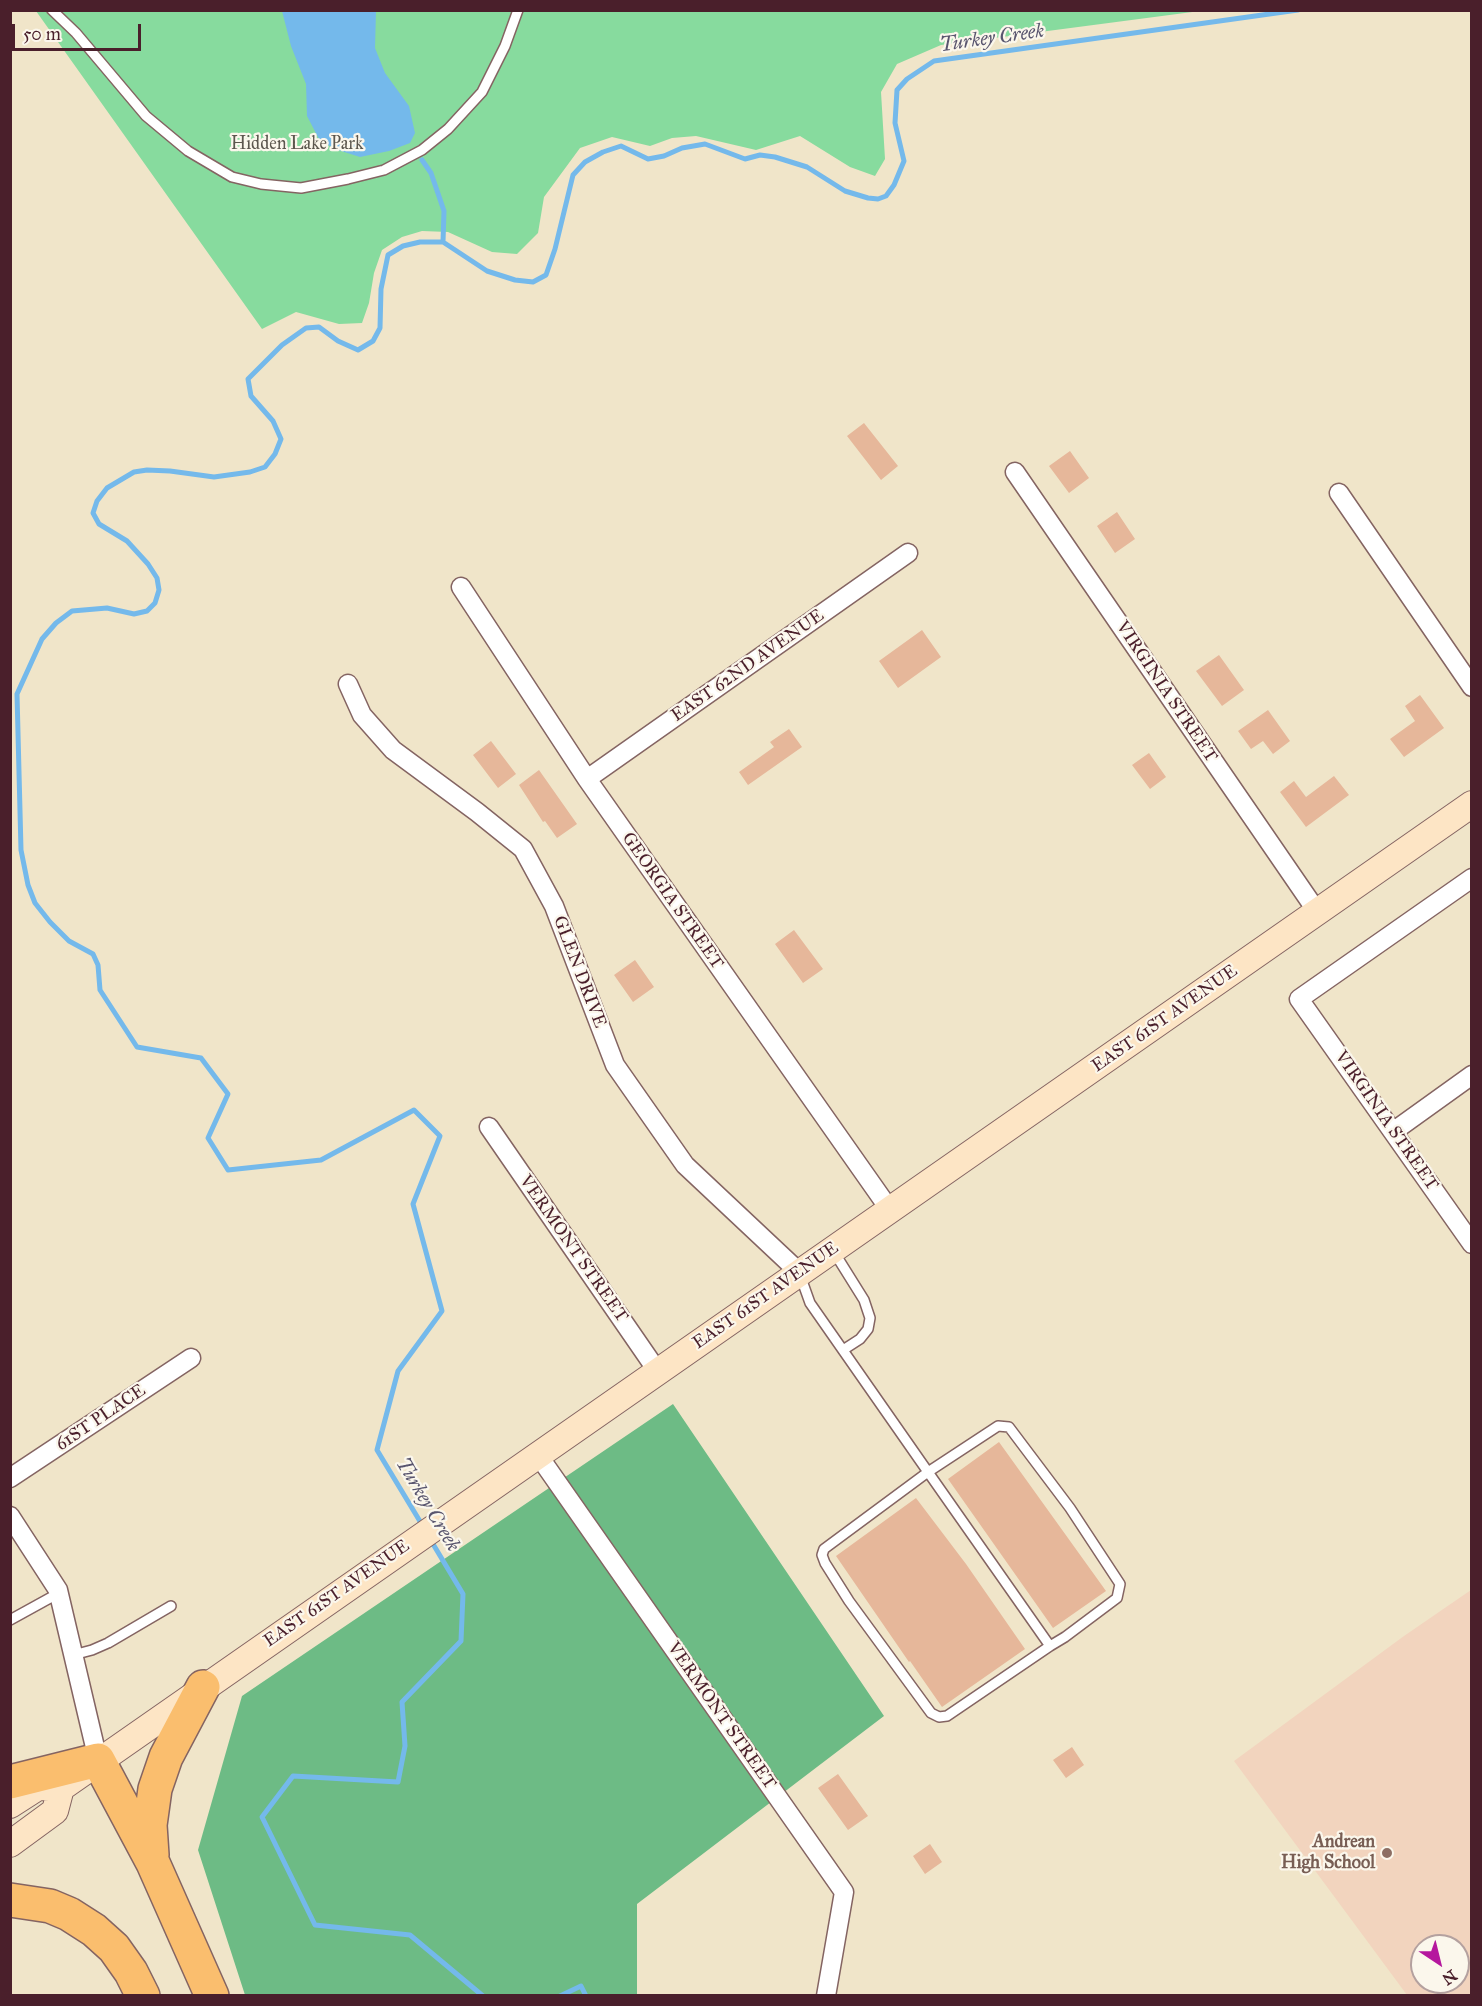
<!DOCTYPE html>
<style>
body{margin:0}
#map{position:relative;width:1482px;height:2006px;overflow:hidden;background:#f0e5c9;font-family:"IM FELL Great Primer",serif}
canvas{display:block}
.frame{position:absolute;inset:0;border:12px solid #4a1f2b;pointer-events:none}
.north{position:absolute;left:1410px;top:1934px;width:60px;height:60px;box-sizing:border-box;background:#fbf7ec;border:2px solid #b4a19f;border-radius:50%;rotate:145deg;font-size:16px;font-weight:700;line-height:24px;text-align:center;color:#4a1f2b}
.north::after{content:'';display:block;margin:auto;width:21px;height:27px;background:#b5179e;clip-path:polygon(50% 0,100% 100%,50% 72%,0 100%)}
.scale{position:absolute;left:12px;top:24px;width:129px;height:27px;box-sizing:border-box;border:3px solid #4a1f2b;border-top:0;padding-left:8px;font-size:18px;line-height:21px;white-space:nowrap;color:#4a1f2b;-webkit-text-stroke:4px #fbf7ec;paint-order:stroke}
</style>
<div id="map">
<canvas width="1482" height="2006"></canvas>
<div class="frame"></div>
<div class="north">N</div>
<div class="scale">50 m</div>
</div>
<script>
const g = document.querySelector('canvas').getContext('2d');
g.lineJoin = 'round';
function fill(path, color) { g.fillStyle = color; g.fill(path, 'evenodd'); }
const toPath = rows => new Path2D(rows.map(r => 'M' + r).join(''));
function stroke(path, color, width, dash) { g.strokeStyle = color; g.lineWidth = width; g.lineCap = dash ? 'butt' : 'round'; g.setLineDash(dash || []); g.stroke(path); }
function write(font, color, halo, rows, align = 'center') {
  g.font = font + ' "IM FELL Great Primer",serif'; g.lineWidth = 4.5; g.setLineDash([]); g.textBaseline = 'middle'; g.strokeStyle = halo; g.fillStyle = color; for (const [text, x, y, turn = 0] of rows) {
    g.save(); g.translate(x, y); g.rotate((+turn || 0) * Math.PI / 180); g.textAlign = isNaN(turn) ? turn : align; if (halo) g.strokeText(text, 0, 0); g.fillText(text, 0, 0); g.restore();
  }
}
fill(toPath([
 [1471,1590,1471,1995,1407,1995,1234,1761,1404,1636],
 [1422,1946,1458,1946,1458,1982,1422,1982]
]), '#f2d4be');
fill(toPath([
 [36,11,1200,11,941,45,897,64,881,92,885,159,875,176,850,167,800,136,756,150,696,136,672,138,650,146,612,137,580,148,544,197,538,233,517,254,492,252,448,232,422,231,402,237,382,250,374,273,369,303,362,323,339,324,296,312,262,329]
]), '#87db9e');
fill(toPath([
 [673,1404,884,1716,637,1904,637,1995,245,1995,198,1850,242,1696]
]), '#6dbb85');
fill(toPath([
 [282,11,376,11,375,48,385,73,409,106,415,133,410,143,389,151,360,157,338,150,320,141,307,116,306,84,291,46]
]), '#74b9eb');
stroke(toPath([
 [422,160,431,173,444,211,443,242],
 [424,1528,377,1450,398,1371,442,1311,413,1204,440,1136,414,1110,321,1160,228,1170,208,1138,228,1094,201,1058,137,1047,100,990,98,965,93,954,69,941,50,922,35,903,28,885,21,850,17,694,42,639,56,623,72,611,107,608,134,614,147,611,155,603,159,590,157,578,148,564,127,541,99,524,93,513,97,501,107,488,134,472,147,470,170,471,214,477,250,472,265,467,275,454,281,439,273,421,251,396,248,379,282,345,306,328,319,327,338,341,358,350,373,341,380,328,381,289,388,255,403,246,420,242,443,242,487,271,515,280,533,282,546,275,555,249,573,175,585,162,603,152,621,146,648,159,664,156,682,148,705,144,745,159,760,155,775,157,807,167,845,191,868,198,878,199,886,196,894,185,904,161,895,123,897,90,907,79,934,61,1298,10],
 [430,1539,463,1594,461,1641,402,1702,405,1746,398,1782,293,1776,262,1817,315,1925,410,1935,483,1996],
 [560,1996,581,1986,586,1996]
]), '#74b9eb', 5);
fill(toPath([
 [864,423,898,466,881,480,847,436],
 [1070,451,1089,478,1069,493,1049,466],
 [1117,512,1135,539,1115,553,1097,526],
 [922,630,941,657,898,688,879,661],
 [1219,655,1244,690,1222,706,1196,671],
 [1420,695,1444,728,1404,757,1390,739,1415,721,1405,706],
 [1268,710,1290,741,1273,754,1263,741,1251,749,1238,731],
 [789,729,802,747,748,785,739,772,774,747,770,742],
 [491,741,516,774,498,788,473,755],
 [1149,753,1166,777,1150,789,1132,765],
 [539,770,577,824,557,838,545,821,543,822,519,785],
 [1334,776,1349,795,1306,827,1280,792,1294,781,1306,797],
 [794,930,823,969,803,983,775,944],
 [635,960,654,987,633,1002,614,975],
 [999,1442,1106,1591,1053,1628,948,1479],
 [916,1498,966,1564,1025,1649,942,1707,910,1661,909,1662,836,1556],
 [1072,1747,1084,1765,1066,1778,1053,1760],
 [838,1774,868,1816,848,1830,818,1788],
 [930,1844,942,1862,925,1874,913,1856]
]), '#e6b79a');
const lane = toPath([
 [52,10,76,33,146,116,188,151,232,177,261,184,301,188,348,179,384,170,422,150,448,129,482,92,505,46,518,10],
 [834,1252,864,1300,870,1318,868,1329,860,1339,843,1350],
 [800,1275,810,1303,928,1472,1050,1646,947,1716,939,1717,931,1713,849,1601,825,1563,822,1555,824,1549,928,1472,998,1426,1009,1427,1070,1508,1120,1584,1117,1598,1065,1637,1050,1646],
 [10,1620,59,1593],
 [73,1655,92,1650,108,1643,171,1606]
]);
const street = toPath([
 [1015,472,1318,913],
 [1339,493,1472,687],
 [461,587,587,779,890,1210],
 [348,684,362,715,393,750,477,812,523,849,554,906,615,1065,685,1165,800,1273],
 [587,779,908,553],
 [1472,878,1299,999,1472,1244],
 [489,1127,658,1372],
 [1394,1131,1472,1075],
 [538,1455,844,1892,826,1996],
 [10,1478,191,1358],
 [10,1516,58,1590,98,1760]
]);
const secondary = toPath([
 [10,1805,38,1787,61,1788,1472,804],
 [10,1844,55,1811,61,1788]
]);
const highway = toPath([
 [10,1782,98,1760,153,1863,212,1996],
 [152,1855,150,1825,155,1789,166,1757,203,1687],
 [10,1900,50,1906,69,1914,94,1930,114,1948,131,1972,143,1996]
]);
stroke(lane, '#846462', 12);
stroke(street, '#846462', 21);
stroke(secondary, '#846462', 28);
stroke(highway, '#846462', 36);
stroke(lane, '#fff', 9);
stroke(street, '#fff', 18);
stroke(secondary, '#fde5c5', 26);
stroke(highway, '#fabe6e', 33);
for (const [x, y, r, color] of [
 [1387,1853,6,"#8d6e63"]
]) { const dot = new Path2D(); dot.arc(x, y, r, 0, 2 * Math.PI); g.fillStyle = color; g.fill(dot); stroke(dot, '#fbf7ec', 2); }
write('18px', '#5c574e', '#fbf7ec', [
 ["Hidden Lake Park",297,145]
]);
write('18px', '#4a1f2b', '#fbf7ec', [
 ["EAST 62ND AVENUE",748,666,-35],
 ["VIRGINIA STREET",1166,692,56],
 ["GEORGIA STREET",672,901,55],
 ["GLEN DRIVE",579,972,69],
 ["EAST 61ST AVENUE",1165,1019,-35],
 ["VIRGINIA STREET",1386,1121,55],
 ["VERMONT STREET",573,1249,55],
 ["EAST 61ST AVENUE",766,1296,-35],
 ["61ST PLACE",101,1418,-34],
 ["EAST 61ST AVENUE",337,1594,-35],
 ["VERMONT STREET",721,1716,55]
]);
write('bold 18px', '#785e54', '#fbf7ec', [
 ["Andrean",1375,1843],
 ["High School",1375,1864]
], 'right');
write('italic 20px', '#59556e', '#fbf7ec', [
 ["Turkey Creek",992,39,-8],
 ["Turkey Creek",427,1505,59]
]);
</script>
